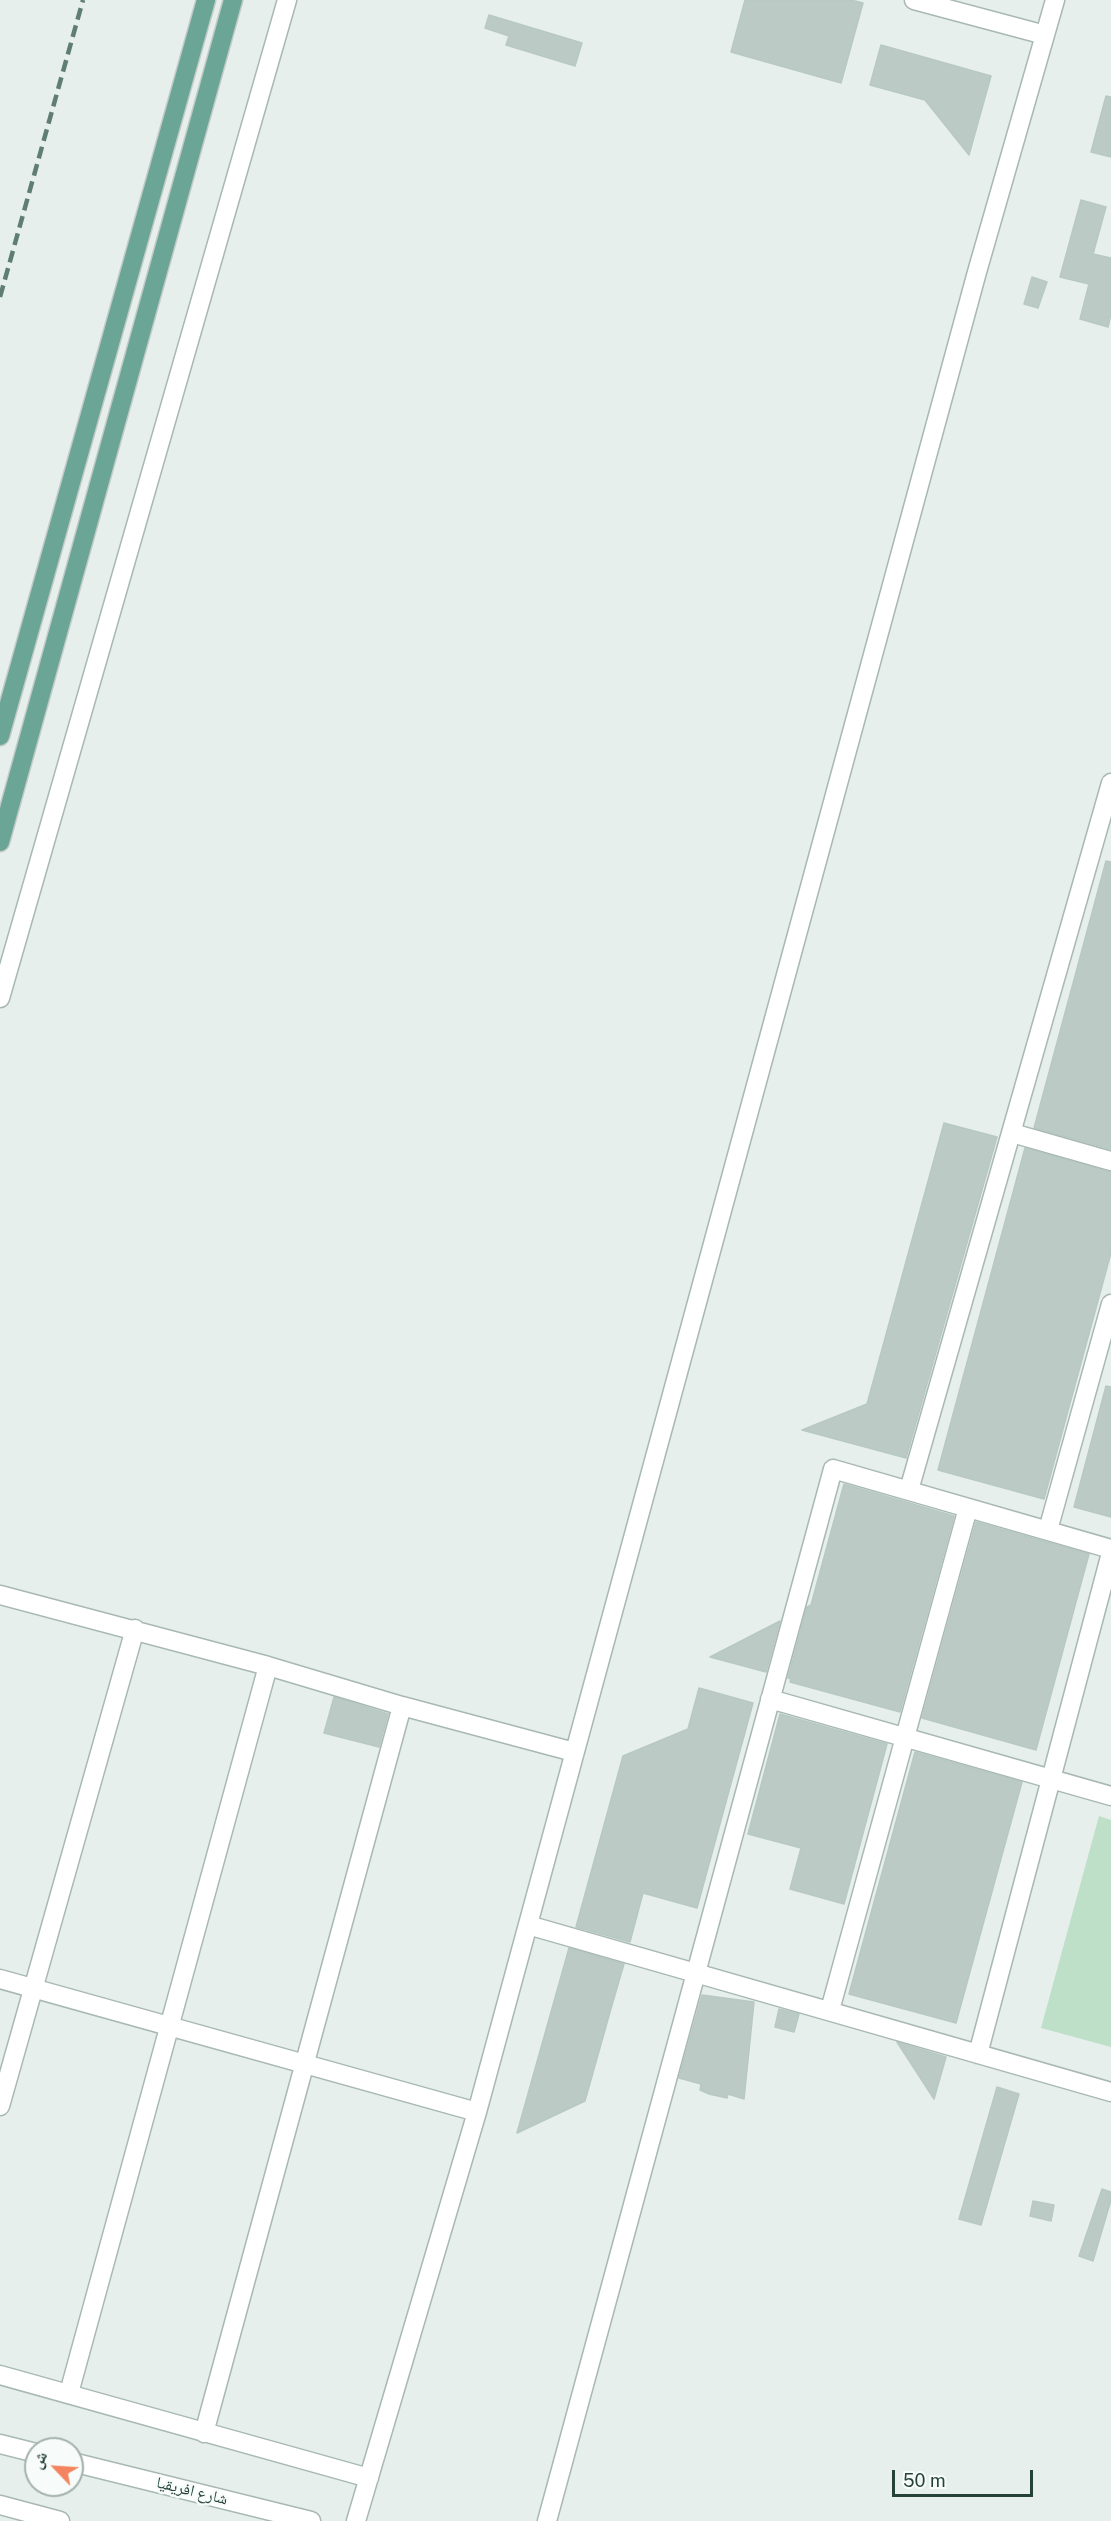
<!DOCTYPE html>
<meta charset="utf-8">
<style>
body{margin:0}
#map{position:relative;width:1111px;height:2521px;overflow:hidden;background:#e6efeb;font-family:"Public Sans","Noto Naskh Arabic",sans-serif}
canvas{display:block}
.north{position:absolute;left:24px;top:2437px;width:60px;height:60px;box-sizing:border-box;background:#f7fbf9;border:2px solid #a3b1ad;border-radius:50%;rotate:295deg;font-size:16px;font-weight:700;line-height:24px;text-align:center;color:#24423a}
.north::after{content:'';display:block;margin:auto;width:21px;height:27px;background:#f4845f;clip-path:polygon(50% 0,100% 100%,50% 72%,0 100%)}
.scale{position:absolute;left:892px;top:2470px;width:141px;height:27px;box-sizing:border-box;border:3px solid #24423a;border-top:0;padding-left:8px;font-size:18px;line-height:21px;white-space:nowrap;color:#24423a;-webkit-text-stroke:4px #f7fbf9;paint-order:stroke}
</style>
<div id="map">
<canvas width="1111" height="2521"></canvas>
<div class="north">ش</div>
<div class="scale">50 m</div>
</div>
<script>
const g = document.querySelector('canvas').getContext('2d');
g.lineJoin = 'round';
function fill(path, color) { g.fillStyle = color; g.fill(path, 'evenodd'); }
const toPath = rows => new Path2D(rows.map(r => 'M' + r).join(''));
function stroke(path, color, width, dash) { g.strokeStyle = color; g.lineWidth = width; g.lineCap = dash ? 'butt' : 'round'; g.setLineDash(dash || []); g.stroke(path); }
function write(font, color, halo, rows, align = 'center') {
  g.font = font + ' "Public Sans","Noto Naskh Arabic",sans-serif'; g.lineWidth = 5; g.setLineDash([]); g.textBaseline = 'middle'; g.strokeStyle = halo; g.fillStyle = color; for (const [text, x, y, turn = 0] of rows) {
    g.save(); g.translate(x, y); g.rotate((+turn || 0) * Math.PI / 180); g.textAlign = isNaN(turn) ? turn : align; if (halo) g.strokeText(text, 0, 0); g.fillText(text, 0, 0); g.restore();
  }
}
fill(toPath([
 [1099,1816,1111,1820,1111,2047,1041,2028]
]), '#bfe0c8');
const building = toPath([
 [745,0,851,0,863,3,841,83,731,52,745,0],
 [489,15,582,43,575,66,506,45,509,36,485,28,489,15],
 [881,45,991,76,969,155,925,100,870,85,881,45],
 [1106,96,1111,97,1111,157,1091,152,1106,96],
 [1081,200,1106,207,1093,254,1111,258,1111,314,1108,327,1080,319,1089,284,1060,277,1081,200],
 [1032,277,1047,282,1038,308,1024,304,1032,277],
 [1106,861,1111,862,1111,1149,1034,1128,1106,861],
 [944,1123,997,1137,906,1458,802,1430,867,1404,944,1123],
 [1025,1148,1111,1172,1111,1253,1044,1499,938,1470,1025,1148],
 [1106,1386,1111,1387,1111,1517,1074,1507,1106,1386],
 [844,1484,954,1516,900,1712,790,1682,791,1679,788,1678,807,1607,811,1605,844,1484],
 [976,1522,1089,1554,1036,1750,922,1718,976,1522],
 [780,1621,766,1672,710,1657,780,1621],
 [699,1688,753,1703,697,1908,643,1893,630,1942,576,1927,623,1756,688,1729,699,1688],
 [334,1697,388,1714,379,1747,324,1733,334,1697],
 [780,1714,887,1744,844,1904,790,1889,801,1848,748,1834,780,1714],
 [915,1752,1022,1782,956,2023,849,1994,915,1752],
 [569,1948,624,1964,612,2005,585,2101,517,2133,569,1948],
 [702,1995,754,2002,744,2099,728,2094,727,2098,709,2094,700,2090,701,2084,679,2078,702,1995],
 [779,2009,799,2014,794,2032,775,2027,779,2009],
 [897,2042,946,2057,934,2099,897,2042],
 [997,2087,1019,2094,981,2225,959,2219,997,2087],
 [1102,2189,1111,2192,1111,2200,1093,2261,1079,2256,1102,2189],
 [1033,2201,1054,2205,1051,2221,1030,2216,1033,2201]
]);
fill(building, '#bbcac4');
stroke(building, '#b8c9c2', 1.5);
const minor = toPath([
 [914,0,1045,35],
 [0,998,287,0],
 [1012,1133,1111,1161],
 [909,1490,1111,783],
 [1048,1530,1111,1304],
 [0,1595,268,1666,402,1706,574,1752],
 [770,1699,1111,1796],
 [528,1925,1111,2092],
 [0,1979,477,2112],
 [830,2010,968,1508],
 [978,2054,1111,1553],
 [0,2106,135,1629],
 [0,2375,369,2478],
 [69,2393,268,1666],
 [204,2433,402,1706],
 [0,2444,36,2453],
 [72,2462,311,2521],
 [0,2505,60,2521],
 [356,2521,477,2112,977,272,1055,0],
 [547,2521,833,1469,1111,1549]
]);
const major = toPath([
 [0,736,206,0],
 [0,842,233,0]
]);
stroke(minor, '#a8b8b2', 21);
stroke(major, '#c2cac8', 21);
stroke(minor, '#fff', 18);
stroke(major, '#6aa596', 18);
stroke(toPath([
 [0,297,83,0]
]), '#5f7d75', 4.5, [12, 6]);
write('16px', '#24423a', '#f7fbf9', [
 ["شارع افريقيا",192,2491,14]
]);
</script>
